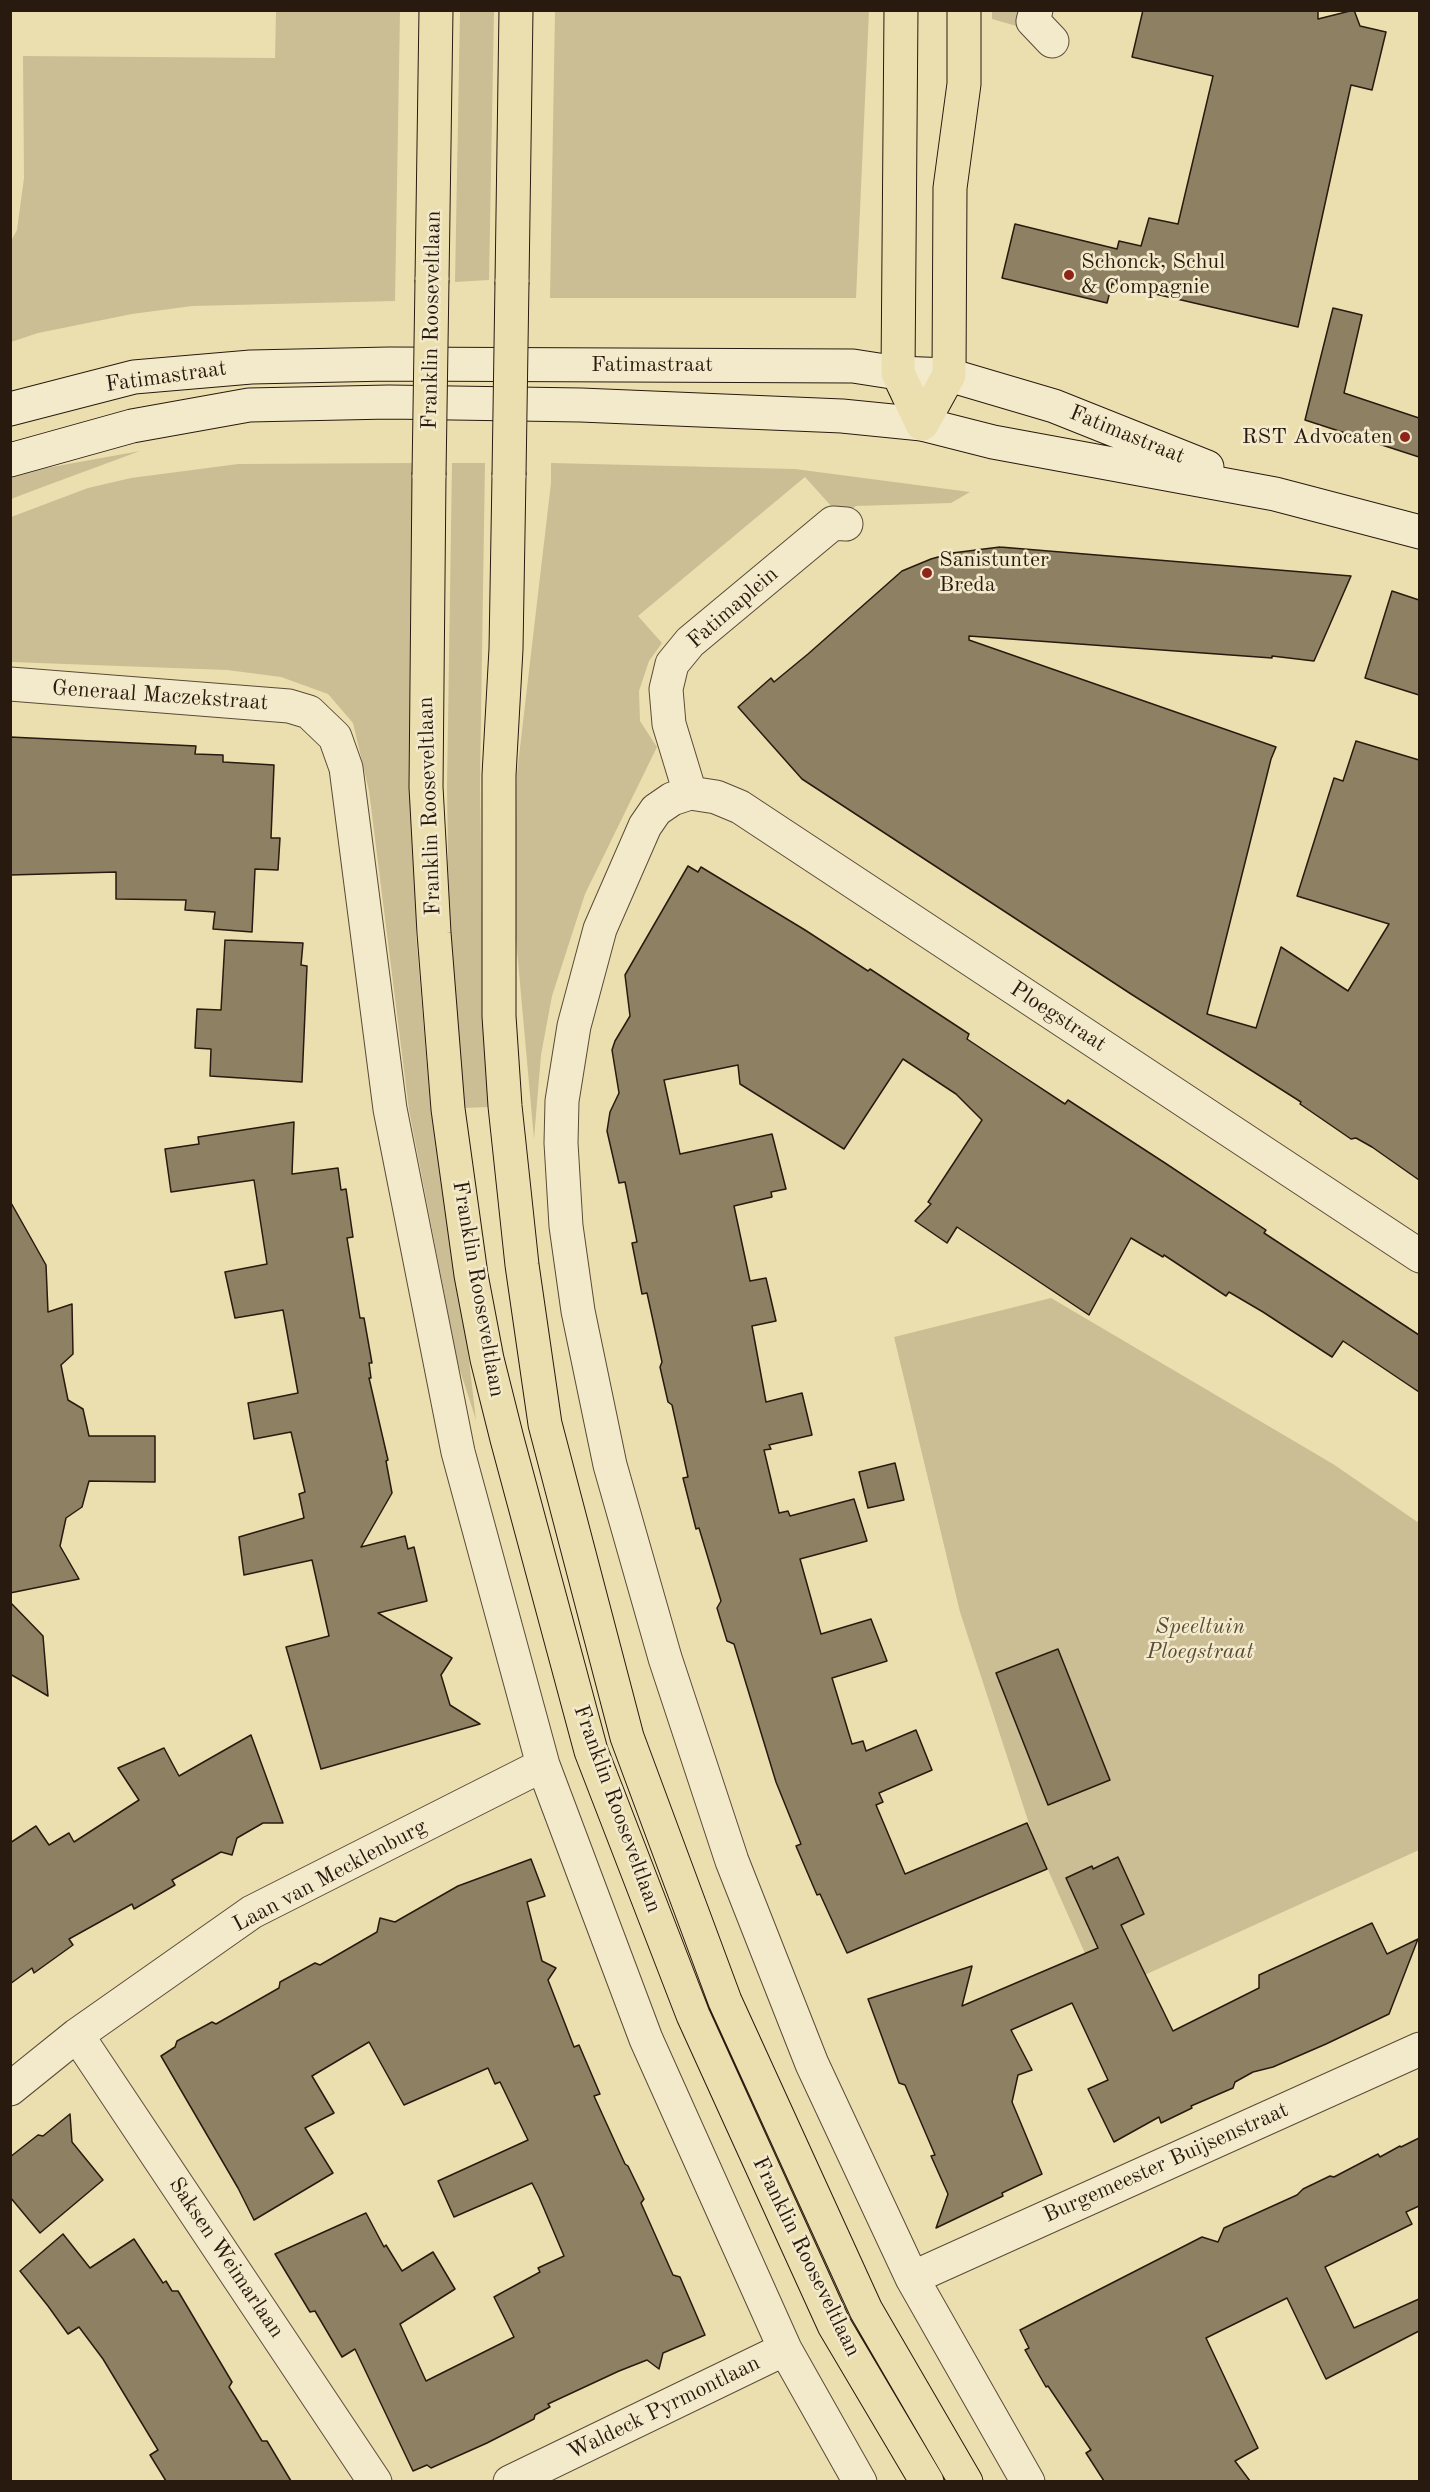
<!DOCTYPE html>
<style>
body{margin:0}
#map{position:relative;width:1430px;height:2492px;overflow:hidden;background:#ecdfaf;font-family:"Old Standard TT",serif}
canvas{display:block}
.frame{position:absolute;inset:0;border:12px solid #281a0f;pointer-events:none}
</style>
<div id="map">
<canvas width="1430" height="2492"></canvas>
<div class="frame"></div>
</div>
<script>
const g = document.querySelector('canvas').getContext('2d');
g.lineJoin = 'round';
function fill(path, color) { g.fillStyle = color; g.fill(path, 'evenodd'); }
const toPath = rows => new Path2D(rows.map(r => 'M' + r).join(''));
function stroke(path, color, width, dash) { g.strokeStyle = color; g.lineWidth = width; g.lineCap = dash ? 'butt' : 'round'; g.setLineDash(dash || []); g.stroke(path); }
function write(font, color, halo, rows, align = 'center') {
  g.font = font + ' "Old Standard TT",serif'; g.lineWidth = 5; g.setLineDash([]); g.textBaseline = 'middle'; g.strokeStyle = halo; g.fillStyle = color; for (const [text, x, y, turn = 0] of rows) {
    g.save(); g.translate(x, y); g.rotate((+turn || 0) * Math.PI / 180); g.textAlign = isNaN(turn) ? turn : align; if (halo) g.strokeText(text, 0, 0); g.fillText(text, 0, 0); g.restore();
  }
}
fill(toPath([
 [276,11,400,11,395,301,192,306,132,314,38,333,11,342,11,241,17,230,24,178,23,56,275,58],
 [460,11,494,11,489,280,455,282],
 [555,11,869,11,856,298,550,298],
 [992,11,1024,11,1020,27,992,19],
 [140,451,40,488,11,499,11,477,35,470],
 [418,463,416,935,431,1112,466,1334,476,1420,458,1364,409,1110,369,791,353,723,328,694,281,677,227,670,11,662,11,517,88,488,131,478,238,464],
 [452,463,485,463,480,782,482,924,488,1107,464,1108,449,933,447,786],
 [551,463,795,469,970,492,951,503,856,506,841,517,805,477,638,616,662,643,649,661,639,691,640,721,657,747,585,894,552,996,541,1055,534,1139,514,917,517,773,551,483],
 [1051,1298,1333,1464,1419,1523,1419,1850,1103,1994,1033,1836,960,1612,894,1337]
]), '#cbbe94');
const building = toPath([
 [1143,10,1318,10,1318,19,1354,10,1360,26,1386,32,1372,90,1351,85,1298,327,1112,284,1107,303,1002,278,1015,224,1117,249,1119,241,1141,246,1149,218,1178,224,1213,76,1132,57,1143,10],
 [1333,308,1362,315,1344,393,1419,418,1419,457,1305,420,1333,308],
 [1000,547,1351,576,1314,661,1272,656,1272,658,969,636,969,640,1276,747,1271,759,1207,1014,1256,1028,1281,947,1348,991,1389,924,1297,896,1334,778,1343,781,1356,741,1419,760,1419,1180,1372,1147,1356,1138,1351,1139,1300,1104,1301,1102,1131,994,802,779,738,707,771,678,774,682,808,654,902,571,931,559,952,553,1000,547],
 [1392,591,1419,600,1419,695,1365,678,1392,591],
 [10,737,196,746,195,754,223,755,223,762,274,765,271,838,280,838,278,870,255,869,252,932,213,929,215,912,185,910,186,900,116,899,116,872,10,875,10,737],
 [688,866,698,872,701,867,805,930,868,971,870,969,969,1034,967,1039,1015,1071,1065,1104,1068,1100,1165,1163,1266,1230,1264,1233,1419,1335,1419,1392,1343,1341,1332,1357,1263,1312,1229,1292,1226,1296,1164,1255,1163,1257,1131,1238,1089,1315,957,1227,947,1243,915,1221,931,1204,928,1202,982,1120,956,1094,903,1059,844,1149,740,1084,738,1065,664,1080,680,1154,772,1134,786,1189,771,1192,772,1197,734,1206,750,1281,766,1278,776,1321,752,1326,766,1402,802,1393,812,1435,769,1445,771,1449,764,1450,779,1513,788,1511,790,1516,854,1499,867,1541,800,1559,821,1634,871,1619,887,1661,832,1678,852,1744,863,1741,866,1751,916,1730,932,1770,879,1793,883,1802,876,1805,905,1874,1027,1823,1047,1869,847,1953,820,1894,817,1895,796,1846,801,1844,776,1782,734,1644,727,1641,717,1608,721,1601,699,1528,696,1529,683,1478,688,1477,672,1405,668,1402,660,1367,662,1362,647,1293,642,1294,632,1243,637,1242,625,1182,619,1183,607,1131,610,1112,619,1093,612,1050,615,1041,630,1016,625,975,688,866],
 [225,940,303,943,301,965,307,966,302,1082,210,1076,211,1049,195,1048,197,1009,221,1010,225,940],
 [294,1122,292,1174,338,1168,341,1190,346,1189,353,1237,347,1238,360,1318,364,1318,372,1363,369,1363,371,1378,369,1378,388,1460,386,1461,392,1493,361,1547,405,1536,408,1549,414,1547,427,1601,378,1613,452,1658,441,1675,450,1705,480,1724,321,1769,286,1647,329,1636,312,1560,244,1575,239,1537,304,1518,299,1494,305,1492,291,1432,254,1439,248,1403,298,1393,283,1310,235,1318,225,1272,267,1264,254,1180,171,1192,165,1149,199,1144,198,1137,294,1122],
 [10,1201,46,1265,48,1312,72,1304,73,1354,61,1365,68,1400,83,1409,89,1436,155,1436,155,1482,89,1481,82,1507,66,1518,60,1546,79,1579,10,1593,10,1201],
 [895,1463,904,1500,868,1508,859,1472,895,1463],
 [10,1602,43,1636,48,1696,10,1674,10,1602],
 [1058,1649,1110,1780,1048,1805,996,1673,1058,1649],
 [251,1735,283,1823,263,1823,237,1838,232,1855,221,1852,172,1880,175,1885,134,1909,132,1904,69,1939,73,1945,34,1973,32,1968,10,1984,10,1843,36,1826,49,1845,69,1833,74,1842,139,1800,118,1768,164,1748,179,1776,251,1735],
 [1118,1857,1144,1914,1121,1925,1173,2031,1259,1988,1259,1975,1372,1923,1387,1954,1418,1939,1389,2014,1326,2044,1273,2067,1253,2072,1235,2082,1233,2088,1191,2106,1192,2108,1161,2123,1159,2117,1114,2142,1088,2089,1108,2080,1072,2003,1011,2030,1032,2070,1018,2075,1012,2102,1042,2174,1002,2193,1003,2196,936,2228,948,2194,931,2156,935,2155,905,2085,899,2083,868,1999,972,1966,962,2006,1098,1948,1066,1878,1092,1866,1093,1869,1118,1857],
 [531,1859,545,1896,527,1902,542,1961,556,1968,548,1980,574,2047,579,2045,600,2094,594,2096,625,2164,628,2166,644,2199,641,2203,673,2275,680,2277,705,2335,663,2353,659,2369,647,2360,619,2371,548,2404,550,2407,535,2415,534,2419,487,2443,431,2468,427,2465,413,2471,355,2349,342,2357,315,2311,310,2312,275,2254,366,2213,384,2247,386,2245,402,2271,433,2252,455,2289,400,2324,426,2381,514,2337,494,2297,540,2272,538,2268,564,2256,539,2197,532,2183,454,2217,438,2181,528,2140,500,2082,495,2084,488,2068,404,2105,369,2042,312,2076,334,2113,305,2128,333,2173,254,2220,238,2188,161,2056,175,2047,177,2041,212,2022,216,2024,279,1988,280,1982,315,1963,320,1965,377,1932,380,1918,395,1922,458,1886,531,1859],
 [70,2114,72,2142,103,2180,40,2233,10,2197,10,2157,38,2135,43,2136,70,2114],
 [1419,2138,1419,2206,1406,2212,1412,2224,1325,2267,1354,2328,1419,2299,1419,2331,1326,2379,1287,2298,1206,2338,1258,2448,1235,2461,1250,2481,1104,2481,1086,2453,1091,2450,1048,2386,1046,2387,1025,2350,1029,2348,1020,2330,1202,2237,1218,2242,1224,2228,1297,2195,1303,2189,1330,2176,1334,2177,1378,2154,1380,2157,1400,2146,1401,2147,1419,2138],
 [63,2234,90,2268,134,2239,163,2283,166,2281,172,2291,178,2291,232,2382,229,2387,236,2398,262,2441,267,2441,291,2481,166,2481,150,2455,158,2450,103,2359,79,2327,68,2334,48,2306,20,2271,63,2234]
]);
fill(building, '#8e8062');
stroke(building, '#281a0f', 1.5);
const street = toPath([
 [1036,10,1033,21,1052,41],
 [10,684,289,706,309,712,335,737,346,768,390,1109,458,1452,543,1765,646,2039,785,2349,860,2482],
 [690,793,669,724,666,689,672,664,690,642,833,523,846,524],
 [77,2035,375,2482],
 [10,2089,77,2035,252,1912,543,1765],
 [912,2278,1420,2049],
 [510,2482,785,2349],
 [1028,2482,912,2278,812,2064,732,1861,665,1658,610,1465,578,1311,566,1226,561,1143,562,1101,574,1026,600,929,645,826,656,810,672,799,690,793,716,797,740,807,1420,1256]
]);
const secondary = toPath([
 [10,409,134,377,251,367,389,364,853,366,898,373,949,375,1054,406,1207,467],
 [10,460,132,426,249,405,389,402,581,405,842,416,922,424,993,442,1275,494,1420,532]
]);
const primary = toPath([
 [901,10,898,373,922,424],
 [432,280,436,10],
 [512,282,516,10],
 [922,424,949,375,950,188,964,84,964,10],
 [429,475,426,787,434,933,448,1109,471,1275,487,1359,507,1439,591,1751,693,2015,834,2325,927,2482],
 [509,475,506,649,499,775,499,1016,505,1106,522,1265,545,1424,627,1737,725,2001,866,2310,966,2482]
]);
stroke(street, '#594b37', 35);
stroke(secondary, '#281a0f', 35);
stroke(primary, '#281a0f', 35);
stroke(street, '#f3eacb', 33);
stroke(secondary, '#f3eacb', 33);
stroke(primary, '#ecdfaf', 33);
const primaryBridge = toPath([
 [429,475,432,280],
 [509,475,512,282]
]);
stroke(primaryBridge, '#281a0f', 35, []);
stroke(primaryBridge, '#ecdfaf', 33);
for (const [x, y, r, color] of [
 [1069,275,6,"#8f2418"],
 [1405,437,6,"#8f2418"],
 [927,573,6,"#8f2418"]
]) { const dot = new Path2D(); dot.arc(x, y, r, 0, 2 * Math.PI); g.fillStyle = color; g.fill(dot); stroke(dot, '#f3eacb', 2); }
write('22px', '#281a0f', '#f3eacb', [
 ["Schonck, Schul",1081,262],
 ["& Compagnie",1081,287],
 ["RST Advocaten",1393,437,"right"],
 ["Sanistunter",939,560],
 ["Breda",939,585]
], 'left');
write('22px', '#281a0f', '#f3eacb', [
 ["Franklin Rooseveltlaan",432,320,-89],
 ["Fatimastraat",652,365],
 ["Fatimastraat",166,377,-8],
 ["Fatimastraat",1127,435,22],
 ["Fatimaplein",733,608,-41],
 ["Generaal Maczekstraat",160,696,4],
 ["Franklin Rooseveltlaan",430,806,-92],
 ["Ploegstraat",1058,1017,33],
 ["Franklin Rooseveltlaan",478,1289,80],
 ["Franklin Rooseveltlaan",617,1809,70],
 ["Laan van Mecklenburg",330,1876,-28],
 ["Burgemeester Buijsenstraat",1166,2163,-24],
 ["Franklin Rooseveltlaan",806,2257,64],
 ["Saksen Weimarlaan",226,2258,56],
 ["Waldeck Pyrmontlaan",664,2408,-26]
]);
write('italic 22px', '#594b37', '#f3eacb', [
 ["Speeltuin",1200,1627],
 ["Ploegstraat",1200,1652]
]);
</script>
